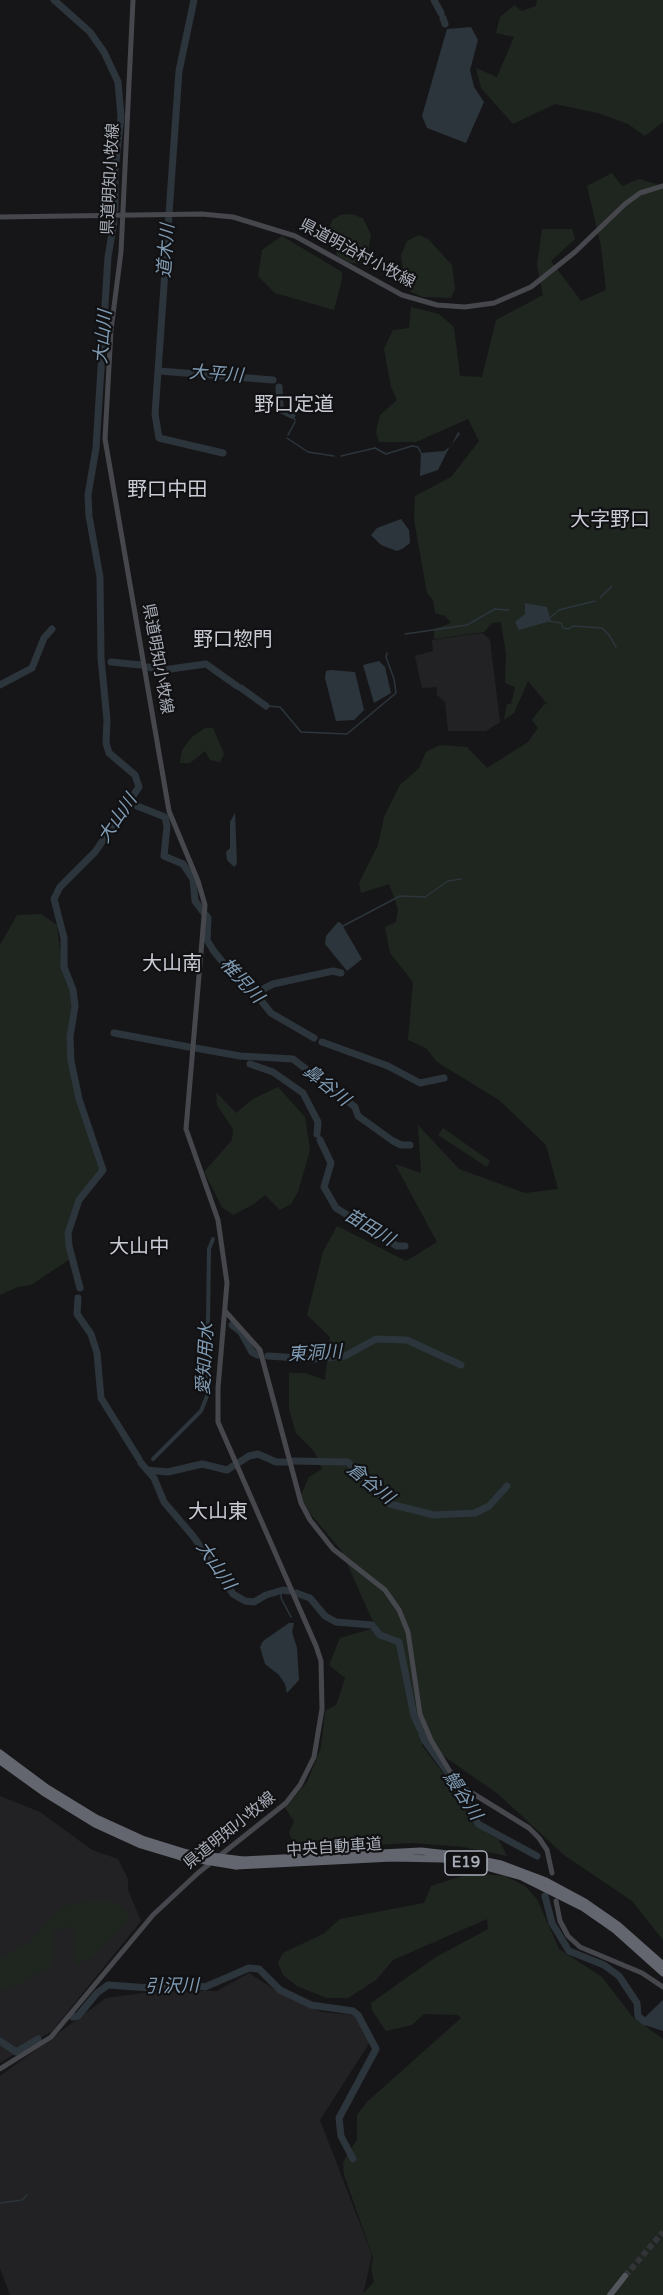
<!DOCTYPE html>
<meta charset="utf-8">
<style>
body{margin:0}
canvas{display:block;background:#161618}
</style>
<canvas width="663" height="2295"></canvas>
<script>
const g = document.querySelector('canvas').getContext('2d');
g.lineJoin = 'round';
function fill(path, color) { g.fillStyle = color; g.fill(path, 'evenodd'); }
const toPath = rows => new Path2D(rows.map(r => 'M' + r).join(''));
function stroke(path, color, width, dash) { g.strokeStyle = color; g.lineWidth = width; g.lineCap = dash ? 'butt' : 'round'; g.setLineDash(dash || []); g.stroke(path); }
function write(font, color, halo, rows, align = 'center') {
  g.font = font + ' "Varela Round","Noto Sans JP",sans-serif'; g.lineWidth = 4.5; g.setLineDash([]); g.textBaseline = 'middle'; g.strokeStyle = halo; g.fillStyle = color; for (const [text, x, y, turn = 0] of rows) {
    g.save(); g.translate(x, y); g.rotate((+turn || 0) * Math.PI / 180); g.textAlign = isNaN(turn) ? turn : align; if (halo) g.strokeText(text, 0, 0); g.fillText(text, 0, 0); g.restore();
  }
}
fill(toPath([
 [482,633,490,640,500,722,486,731,448,731,445,702,437,695,437,687,422,688,415,656,433,651,432,640],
 [0,1796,40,1812,92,1850,118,1859,128,1879,128,1890,141,1921,52,2031,0,2063],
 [249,1973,278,1992,322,2012,354,2015,370,2042,320,2120,372,2255,363,2295,10,2295,0,2268,0,2076,106,1998,159,1991,217,1991]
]), '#222225');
fill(toPath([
 [537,0,663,0,663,122,645,136,628,124,598,113,555,104,513,124,481,88,476,68,497,77,514,37,496,33,500,17,514,5,522,11,536,6],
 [612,173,622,186,639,179,663,186,663,1940,632,1901,564,1855,498,1794,421,1740,423,1747,459,1794,474,1825,499,1840,507,1856,463,1847,413,1843,312,1848,292,1840,289,1832,294,1821,285,1808,307,1782,321,1748,325,1711,336,1705,338,1700,345,1678,329,1665,340,1638,371,1629,379,1635,341,1550,308,1511,300,1497,309,1477,322,1469,314,1451,296,1433,289,1409,289,1373,305,1373,325,1380,330,1337,307,1315,323,1252,337,1226,406,1261,437,1242,395,1164,421,1173,418,1125,459,1169,525,1193,558,1189,546,1145,499,1100,437,1062,426,1048,408,1040,413,982,390,953,385,927,396,922,398,909,389,884,361,893,359,883,378,845,384,817,400,785,419,768,426,752,440,745,467,747,487,768,528,742,538,728,532,720,545,703,549,706,528,681,514,713,504,720,507,704,511,704,515,687,505,683,506,654,501,622,492,623,484,632,434,639,434,629,451,623,445,616,435,613,433,600,427,593,414,520,415,496,451,477,479,441,468,419,416,442,379,442,376,432,380,415,397,400,391,387,384,349,393,330,409,328,411,307,439,314,454,327,460,376,482,377,496,320,543,295,537,265,542,229,572,229,575,239,551,261,581,301,606,290,601,246,587,186],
 [351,214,363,218,371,235,366,264,350,263,337,256,330,226,332,220,340,215],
 [419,235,428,239,452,265,455,289,451,298,423,297,411,292,405,284,401,255,407,241],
 [282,236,342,272,342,279,334,310,275,293,258,276,262,250],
 [205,728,213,728,224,754,220,762,210,760,205,751,190,763,180,763,182,750,192,737],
 [41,914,57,925,62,967,67,978,73,1007,67,1043,69,1061,74,1087,101,1169,79,1196,70,1215,65,1242,70,1259,31,1285,18,1287,0,1295,0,945,17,915],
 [278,1087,305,1117,310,1150,298,1192,291,1204,280,1210,265,1195,254,1204,233,1215,222,1207,204,1172,232,1140,233,1129,217,1105,216,1092,236,1113,253,1099],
 [443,1128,490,1161,487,1167,438,1135],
 [472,1873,505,1876,525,1886,537,1899,559,1949,602,1977,632,2016,663,2039,663,2295,362,2295,374,2282,371,2269,373,2257,344,2175,343,2162,357,2139,357,2115,367,2102,461,2018,458,2015,424,2014,412,2025,386,2031,372,2010,371,2003,436,1957,488,1929,487,1919,393,1960,376,1980,348,1998,327,1998,297,1986,283,1975,278,1963,283,1953,323,1934,340,1919,424,1903,431,1886],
 [85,1901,110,1901,124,1909,129,1917,127,1924,93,1956,76,1965,74,1926,53,1931,52,1966,21,1983,0,1991,0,1958,29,1943,64,1906]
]), '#1e261f');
fill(toPath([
 [471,27,478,40,470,70,474,87,484,102,466,143,427,128,422,116,447,29],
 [458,432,460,434,449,448,438,470,420,476,421,453,444,451,451,446],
 [401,519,409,530,410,543,402,549,397,551,381,545,371,535,377,528],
 [525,603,547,607,551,621,519,630,515,622,525,614],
 [379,661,385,667,391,693,374,703,363,665],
 [330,670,355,672,364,710,354,720,336,721,325,678,326,671],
 [235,813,237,864,234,867,227,860,226,852,230,848,230,822],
 [338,922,341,923,362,959,347,971,325,944,326,936],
 [289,1623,294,1623,292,1632,297,1648,299,1680,287,1693,285,1684,279,1675,265,1664,260,1647,263,1641],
 [663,2000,663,2031,645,2025,641,2021]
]), '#2c353c');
stroke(toPath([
 [292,415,295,420],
 [288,435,295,422],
 [287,438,308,452,334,456],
 [341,456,375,448,386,454,412,446,418,447,421,453],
 [600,598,612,586],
 [551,617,559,610,595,601],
 [548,621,561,623,563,628,569,629,573,626,602,628,609,635,616,647],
 [405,634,467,625,495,609,509,610],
 [266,706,280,707,301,732,347,734,396,693,394,679,386,657,387,653],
 [343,926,400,896,425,897,448,881,461,879],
 [281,1590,281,1598,291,1617],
 [0,2203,22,2200,27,2195]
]), '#2c353c', 1.5);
stroke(toPath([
 [153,1459,201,1411,207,1396,209,1249,213,1239]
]), '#2c353c', 4);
stroke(toPath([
 [54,0,90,32,104,52,118,82,121,116,115,170,115,209],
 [194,0,179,71,155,414,159,438,223,453],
 [434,0,441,13],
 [443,18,445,24],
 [159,371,273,380],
 [279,387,280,409,292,415],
 [111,662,141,665],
 [148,667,163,670,206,664,237,686],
 [0,685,32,668,44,638,52,629],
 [241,688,266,706],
 [130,799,137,806,165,817,167,826,164,856,183,864,193,879,195,901,208,918,207,940,213,950,237,980,255,993,271,1013,314,1038],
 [255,993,273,984,333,971,341,973],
 [114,1033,189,1047],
 [322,1042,388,1066,420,1083,444,1078],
 [195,1048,240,1056,293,1059,355,1107,358,1116,393,1141,401,1145,410,1145],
 [250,1064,273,1072,303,1093,318,1122,317,1134],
 [320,1140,331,1163,324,1187,336,1208,397,1246,405,1246],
 [80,1288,69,1246,68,1233,79,1200,103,1170,79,1099,71,1061,70,1037,75,1006,73,990,64,967,64,938,54,899,60,887,95,852,139,787,135,775,109,753,106,743,107,720,101,658,100,577,89,516,88,495,96,448,108,257,114,222],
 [78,1298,77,1314,91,1334,97,1353,101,1398,139,1459],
 [232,1325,241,1332,252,1352,258,1355],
 [268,1356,314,1359,345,1356,376,1339,407,1340,461,1365],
 [293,1461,348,1462,390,1504,434,1515,475,1513,489,1506,507,1486],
 [141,1463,154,1478,164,1502,193,1536,233,1594,245,1601,254,1602,266,1595,283,1590,288,1591],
 [147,1470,168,1472,202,1464,227,1470,249,1456,258,1454,276,1462,287,1462],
 [296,1593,310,1598,325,1616,336,1622,372,1625,380,1635,399,1642,414,1716,420,1729],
 [422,1734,425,1741],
 [427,1744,462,1792,478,1824,537,1856],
 [545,1896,552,1923,569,1951,604,1965,619,1976,637,2003,638,2016,645,2022],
 [73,2017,78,2016,97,1993,108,1985,150,1988,178,1983,205,1987,249,1968,259,1969,280,1990,311,2005,353,2011,358,2015,376,2049,339,2118,341,2136,353,2159],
 [0,2041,16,2052,38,2039]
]), '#2c353c', 7);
stroke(toPath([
 [625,2276,663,2232]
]), '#333438', 6, [6, 3]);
stroke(toPath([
 [0,217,202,214,233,217,295,236,402,295,437,305,465,307,494,303,531,287,575,252,625,204,640,193,663,186],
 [225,1311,260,1350,301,1503,310,1520,333,1549,385,1590,399,1610,408,1632,420,1714,431,1740,449,1770,464,1788,529,1828,539,1838,547,1850,552,1873],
 [556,1901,560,1921,568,1936,580,1947,642,1973,663,1987],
 [0,2069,51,2037,153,1915,198,1873,286,1803,300,1785,314,1757,322,1709,321,1661,316,1646,218,1422,218,1388,227,1283,218,1220,186,1129,205,905,198,881,169,811,105,439,111,330,121,252,133,0]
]), '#45474d', 5);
stroke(toPath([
 [610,2295,625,2276]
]), '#53555c', 6);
stroke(toPath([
 [0,1753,47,1788,96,1818,142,1839,187,1853],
 [0,1761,43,1792,95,1824,141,1845,181,1857],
 [243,1860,421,1851,457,1855,501,1864,546,1881,585,1902,618,1925,663,1965],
 [236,1866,392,1858,443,1859,475,1864,522,1877,582,1907,615,1930,663,1973]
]), '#63666e', 7);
stroke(toPath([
 [187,1853,243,1860],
 [181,1857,236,1866]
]), '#63666e', 7);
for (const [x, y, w] of [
 [466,1863,42]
]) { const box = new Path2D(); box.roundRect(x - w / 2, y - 12, w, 24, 4.5); g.fillStyle = '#111113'; g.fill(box); stroke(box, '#a8adb8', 1.5); }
write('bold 15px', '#a8adb8', null, [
 ["E19",466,1863]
]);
write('16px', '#a8adb8', '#111113', [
 ["県道明知小牧線",111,179,-87],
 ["県道明治村小牧線",357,254,28],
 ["県道明知小牧線",157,659,80],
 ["県道明知小牧線",230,1831,-39],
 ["中央自動車道",334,1848,-4]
]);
write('italic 18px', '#7f9bb3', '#111113', [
 ["道木川",167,251,-86],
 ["大山川",104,337,-85],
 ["大平川",216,375,4],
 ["大山川",118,819,-56],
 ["椎児川",241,981,47],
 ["鼻谷川",326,1086,39],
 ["苗田川",369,1228,31],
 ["東洞川",315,1354,-3],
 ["愛知用水",206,1359,-87],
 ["倉谷川",370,1484,39],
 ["大山川",215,1566,55],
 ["鰻谷川",462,1796,57],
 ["引沢川",172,1987,-1]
]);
write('20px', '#c9ccd4', '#111113', [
 ["野口定道",294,406],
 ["野口中田",167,491],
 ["大字野口",610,521],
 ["野口惣門",233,641],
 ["大山南",172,965],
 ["大山中",139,1248],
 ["大山東",218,1513]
]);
</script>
